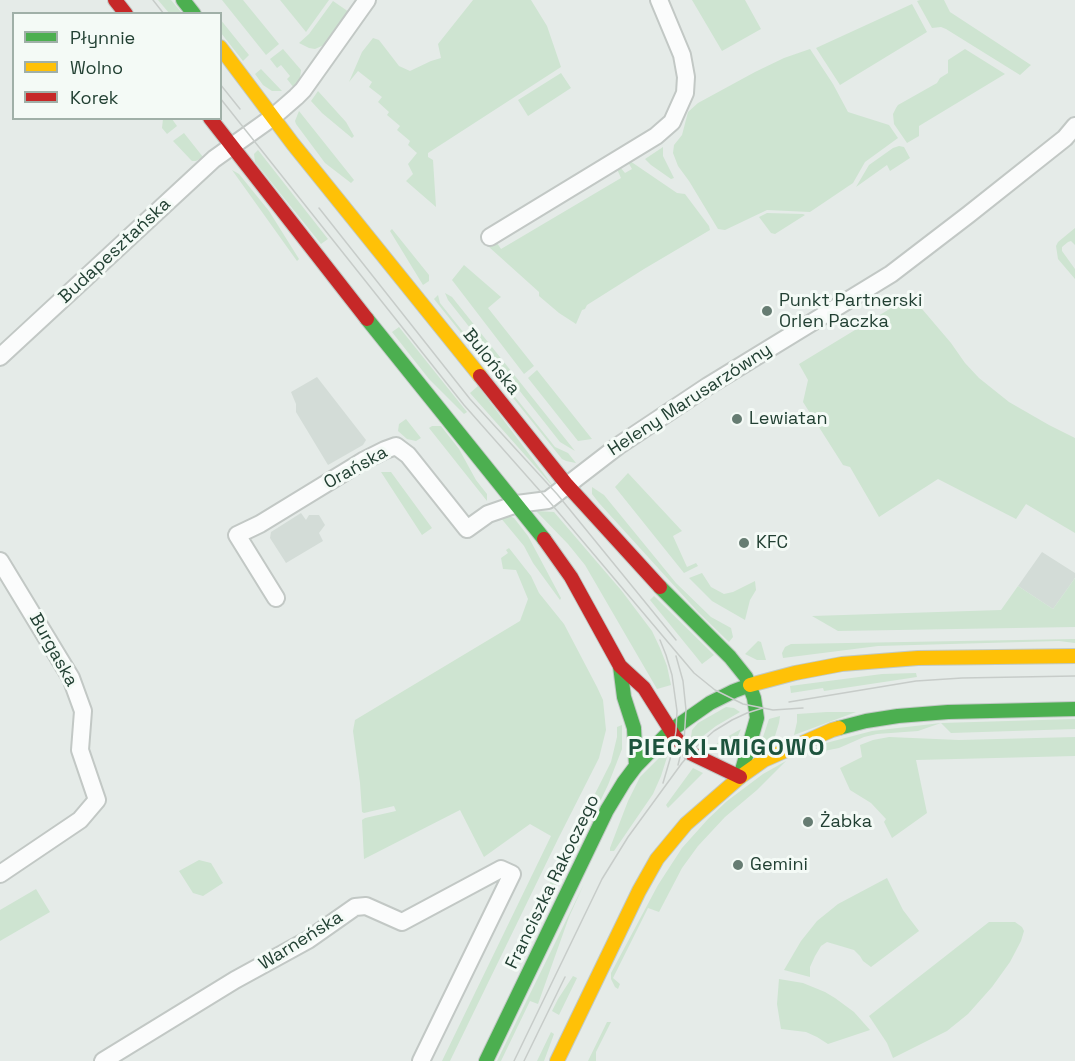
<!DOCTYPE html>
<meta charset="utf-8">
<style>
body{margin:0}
#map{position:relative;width:1075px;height:1061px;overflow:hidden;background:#e5ebe8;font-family:"Space Grotesk",sans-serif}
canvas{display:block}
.legend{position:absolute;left:12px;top:12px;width:210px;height:108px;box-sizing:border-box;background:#f4faf6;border:2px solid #a0b0a8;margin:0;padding:8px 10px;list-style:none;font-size:18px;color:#224033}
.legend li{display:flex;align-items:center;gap:12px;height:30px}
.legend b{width:30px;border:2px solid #a0b0a8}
</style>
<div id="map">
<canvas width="1075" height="1061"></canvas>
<ul class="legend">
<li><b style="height:8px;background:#4caf50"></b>Płynnie</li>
<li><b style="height:8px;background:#ffc107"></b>Wolno</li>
<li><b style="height:8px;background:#c62828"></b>Korek</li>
</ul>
</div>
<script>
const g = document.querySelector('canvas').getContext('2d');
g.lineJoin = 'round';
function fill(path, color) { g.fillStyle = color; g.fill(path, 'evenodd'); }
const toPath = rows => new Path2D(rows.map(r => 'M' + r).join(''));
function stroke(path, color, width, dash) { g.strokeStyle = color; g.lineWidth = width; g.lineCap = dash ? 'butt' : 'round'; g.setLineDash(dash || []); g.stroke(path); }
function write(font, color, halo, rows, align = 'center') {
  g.font = font + ' "Space Grotesk",sans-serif'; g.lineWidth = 6; g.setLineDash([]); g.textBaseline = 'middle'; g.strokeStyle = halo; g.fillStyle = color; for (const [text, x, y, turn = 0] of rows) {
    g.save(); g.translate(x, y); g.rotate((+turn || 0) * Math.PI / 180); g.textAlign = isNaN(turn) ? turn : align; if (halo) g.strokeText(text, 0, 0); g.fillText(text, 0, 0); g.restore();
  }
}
fill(toPath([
 [317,377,366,440,363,445,328,465,296,412,296,404,291,392],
 [301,513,306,520,309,515,319,515,325,525,319,533,323,541,286,563,270,538,271,532],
 [1042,552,1075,573,1075,578,1053,609,1018,586]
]), '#d3dcd7');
fill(toPath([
 [158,0,171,0,182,13,169,13],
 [222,0,243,0,279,44,266,55],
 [280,0,329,0,306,32],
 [473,0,531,0,547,26,561,67,428,153,428,157,433,160,436,207,406,181,413,174,408,164,417,153,408,145,410,141,397,130,400,126,387,115,389,112,378,102,382,97,369,87,372,82,358,71,349,82,362,52,373,38,379,40,399,66,410,71,431,61,441,58,438,44],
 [692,0,745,0,761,29,722,51],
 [920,0,944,0,950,12,1031,65,1020,75,946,29,941,27,932,28,917,1],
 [333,1,349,12,324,45,315,49,309,48,299,43,309,34],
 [912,4,927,32,840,85,816,48],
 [220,19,249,55,243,61,221,33],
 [283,49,301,70,300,78,294,88,287,79,290,76,281,65,277,68,270,59],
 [810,49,833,84,848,112,889,125,898,138,865,162,853,183,810,212,767,210,725,230,718,229,689,181,678,166,673,153,674,145,682,135,688,112,698,103,755,72,784,58],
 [965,49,1005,74,919,126,919,136,907,143,894,124,893,114,896,108,898,105,937,83,940,78,948,73,948,60],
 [261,69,282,91,272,91,263,85,255,74],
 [561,73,571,88,528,116,518,100],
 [318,91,346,122,354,136,352,138,322,113,311,101],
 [299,111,354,180,351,183,325,163,296,124,295,121],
 [163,119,172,119,177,126,167,134,162,128],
 [184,133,203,157,196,161,192,161,190,159,173,141],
 [899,146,904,147,910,158,890,171,887,165,856,187,869,165,893,148],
 [663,147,663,156,674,178,671,179,651,165,645,159],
 [258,150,328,239,321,244,255,162,254,154],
 [630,161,677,193,685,194,709,226,710,230,644,269,587,305,585,309,582,310,576,324,559,313,539,296,539,292,489,247,492,243,497,243,501,249,621,178,617,169,620,167,625,173,632,169,628,162],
 [232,170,239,174,269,211,299,259,297,261],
 [767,213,803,214,805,215,775,234,771,233,759,217],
 [1075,228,1075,245,1071,241,1068,242,1062,247,1062,251,1075,269,1075,279,1058,259,1056,246,1058,242],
 [392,229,429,275,429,281,423,285,390,231],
 [464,265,501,297,488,308,534,366,524,374,452,280],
 [445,293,452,297,575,451,560,442,448,300],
 [438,295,440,303,555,447,568,453,576,463,566,461,562,459,434,299],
 [911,296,951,343,965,363,979,378,1009,402,1049,425,1075,438,1075,533,1026,504,1016,519,938,479,879,517,850,467,843,465,803,402,808,380,799,364],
 [399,327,467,412,464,414,429,379,392,332],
 [537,370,592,439,578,441,528,378],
 [478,386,556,490,470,393],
 [406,419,421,438,416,441,407,439,398,431,399,424],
 [432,426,441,426,459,449,476,480,487,494,487,501,429,428],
 [381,472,391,472,432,528,422,535],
 [628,473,682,531,673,536,687,567,696,563,698,566,684,573,615,487],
 [592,487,604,495,676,583,711,617,731,628,733,637,729,642,698,612,599,503,592,494],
 [536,511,554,512,621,590,652,631,660,648,667,666,671,685,657,689,585,565,568,544],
 [509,516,514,518,528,536,561,598,560,600,533,563,524,546,500,517],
 [509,548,531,576,539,593,564,624,597,687,603,700,606,730,599,758,558,839,450,1061,442,1061,551,836,530,824,484,857,460,810,364,859,362,820,365,818,396,811,394,806,364,813,362,812,360,783,353,731,355,720,520,621,528,599,516,570,503,569,501,558,508,553,506,550],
 [702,573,711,587,724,594,733,592,755,581,756,590,750,600,745,620,712,601,689,578],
 [1075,578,1075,627,838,631,812,616,1001,610,1018,586,1053,609],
 [654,596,714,655,702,664,650,600],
 [1075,639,1075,643,1059,641,878,646,783,658,782,653,785,647,791,644],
 [758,641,761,642,766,660,757,660,745,654],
 [916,673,917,677,824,691,823,688,791,693,790,686,882,674],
 [726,707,734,708,740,712,716,726,694,743,691,737,692,730,698,723],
 [827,712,856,712,794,735,797,722,797,714],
 [780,716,779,723,775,736,778,743,759,749,769,719],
 [1075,719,1075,729,951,733,941,723,918,731,877,734,864,737,839,748,809,754,806,753,826,743,872,731,941,723],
 [622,725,622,749,608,785,571,861,530,930,544,895,611,762,617,737,617,727],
 [741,729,737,738,729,746,720,750,710,750,720,741],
 [889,737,959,740,1075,737,1075,756,916,760,927,813,892,838,884,822,886,819,871,803,850,790,840,768,862,757,860,745,873,740],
 [668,749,669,751,661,776,653,794,614,851,610,851,610,848,628,801,640,777],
 [786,761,757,790,725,817,698,846,682,868,659,912,648,908,613,978,620,984,618,989,615,987,611,979,611,973,658,885,682,848,708,819,727,801,763,774],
 [693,768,703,773,668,808,666,805],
 [199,860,211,863,223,883,203,896,193,893,179,871],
 [887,878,903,910,919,931,871,967,863,961,860,956,854,950,827,942,821,946,815,956,810,967,810,977,784,970,801,941,817,921,838,904],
 [584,884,569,917,538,1004,530,1001,501,1061,497,1061],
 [36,889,50,912,0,941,0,910],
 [989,922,1015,922,1022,927,1024,931,1021,941,1010,962,992,987,968,1014,947,1031,893,1058,887,1043,869,1016],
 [573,976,577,978,559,1015,552,1011,558,999],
 [779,979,803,983,825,992,835,998,854,1012,870,1030,828,1044,817,1037,806,1032,781,1029,777,1004],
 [607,1022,611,1022,596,1052,596,1061,588,1061],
 [551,1032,554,1034,544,1061,537,1061]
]), '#cee4d1');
const street = toPath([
 [490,237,656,136,672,122,685,93,686,77,682,55,659,0],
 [0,357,214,159,273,117,296,97,303,90,367,0],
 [0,561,71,678,83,711,80,750,97,800,80,820,0,874],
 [276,598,237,535,260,524,363,461,385,450,396,446,408,455,416,465,467,529,488,514,517,504,548,500,618,446,708,386,891,274,968,215,1065,138,1075,126],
 [103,1061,235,980,308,940,355,907,366,906,402,922,501,869,512,874,421,1061]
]);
const fast = toPath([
 [183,0,194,14],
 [367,319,544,539],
 [660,587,730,657,746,677,754,698,757,718,740,777],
 [620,666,624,697,634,728,636,766],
 [839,728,866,721,898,716,948,712,1075,709],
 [486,1061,607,810,624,782,636,766,670,731,710,703,734,691,750,685]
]);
const slow = toPath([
 [220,47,293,144,480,376],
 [750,685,795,673,842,664,918,658,1075,656],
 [557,1061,639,891,657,859,686,824,740,777,764,760,832,730,839,728]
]);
const jam = toPath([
 [115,0,126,14],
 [210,118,367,319],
 [480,376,567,485,660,587],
 [544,539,571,577,620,666,644,688,675,737,690,753,740,777]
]);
stroke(street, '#c2c8c5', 20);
stroke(fast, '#c1c9c5', 16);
stroke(slow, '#c1c9c5', 16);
stroke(jam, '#c1c9c5', 16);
stroke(street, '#fbfcfc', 16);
stroke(fast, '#4caf50', 14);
stroke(slow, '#ffc107', 14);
stroke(jam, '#c62828', 14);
stroke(toPath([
 [153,0,164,14],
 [220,84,240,109],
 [220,98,464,405,548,500,694,673,715,690,743,704,773,710,803,708],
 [319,208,470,399,557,494,676,640],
 [660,640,666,655,672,675,677,711,676,731,673,749,663,783],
 [676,656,683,681,686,710,684,741,678,765],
 [789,702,916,681,962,678,1075,676],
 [514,1061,602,879,628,837,682,763,697,746,714,731,732,720,747,713,763,708],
 [524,1061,565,977]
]), '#c7ccc9', 1.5);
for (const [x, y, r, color] of [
 [767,311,6,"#667c72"],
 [737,419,6,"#667c72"],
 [744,543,6,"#667c72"],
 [808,822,6,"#667c72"],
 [738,865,6,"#667c72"]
]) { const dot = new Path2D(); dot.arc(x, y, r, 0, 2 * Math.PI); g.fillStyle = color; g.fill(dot); stroke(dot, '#f4faf6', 2); }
write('18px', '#224033', '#f4faf6', [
 ["Budapesztańska",115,251,-43],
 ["Bulońska",491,362,51],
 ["Heleny Marusarzówny",690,400,-33],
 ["Orańska",356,468,-29],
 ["Burgaska",53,650,61],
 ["Franciszka Rakoczego",553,882,-64],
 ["Warneńska",301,941,-32]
]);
write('18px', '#224033', '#f4faf6', [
 ["Punkt Partnerski",779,301],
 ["Orlen Paczka",779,322],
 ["Lewiatan",749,419],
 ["KFC",756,543],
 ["Żabka",820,822],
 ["Gemini",750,865]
], 'left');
g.letterSpacing = '1.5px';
write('bold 24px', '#1d533d', '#f4faf6', [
 ["PIECKI-MIGOWO",727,748]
]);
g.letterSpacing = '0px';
</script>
